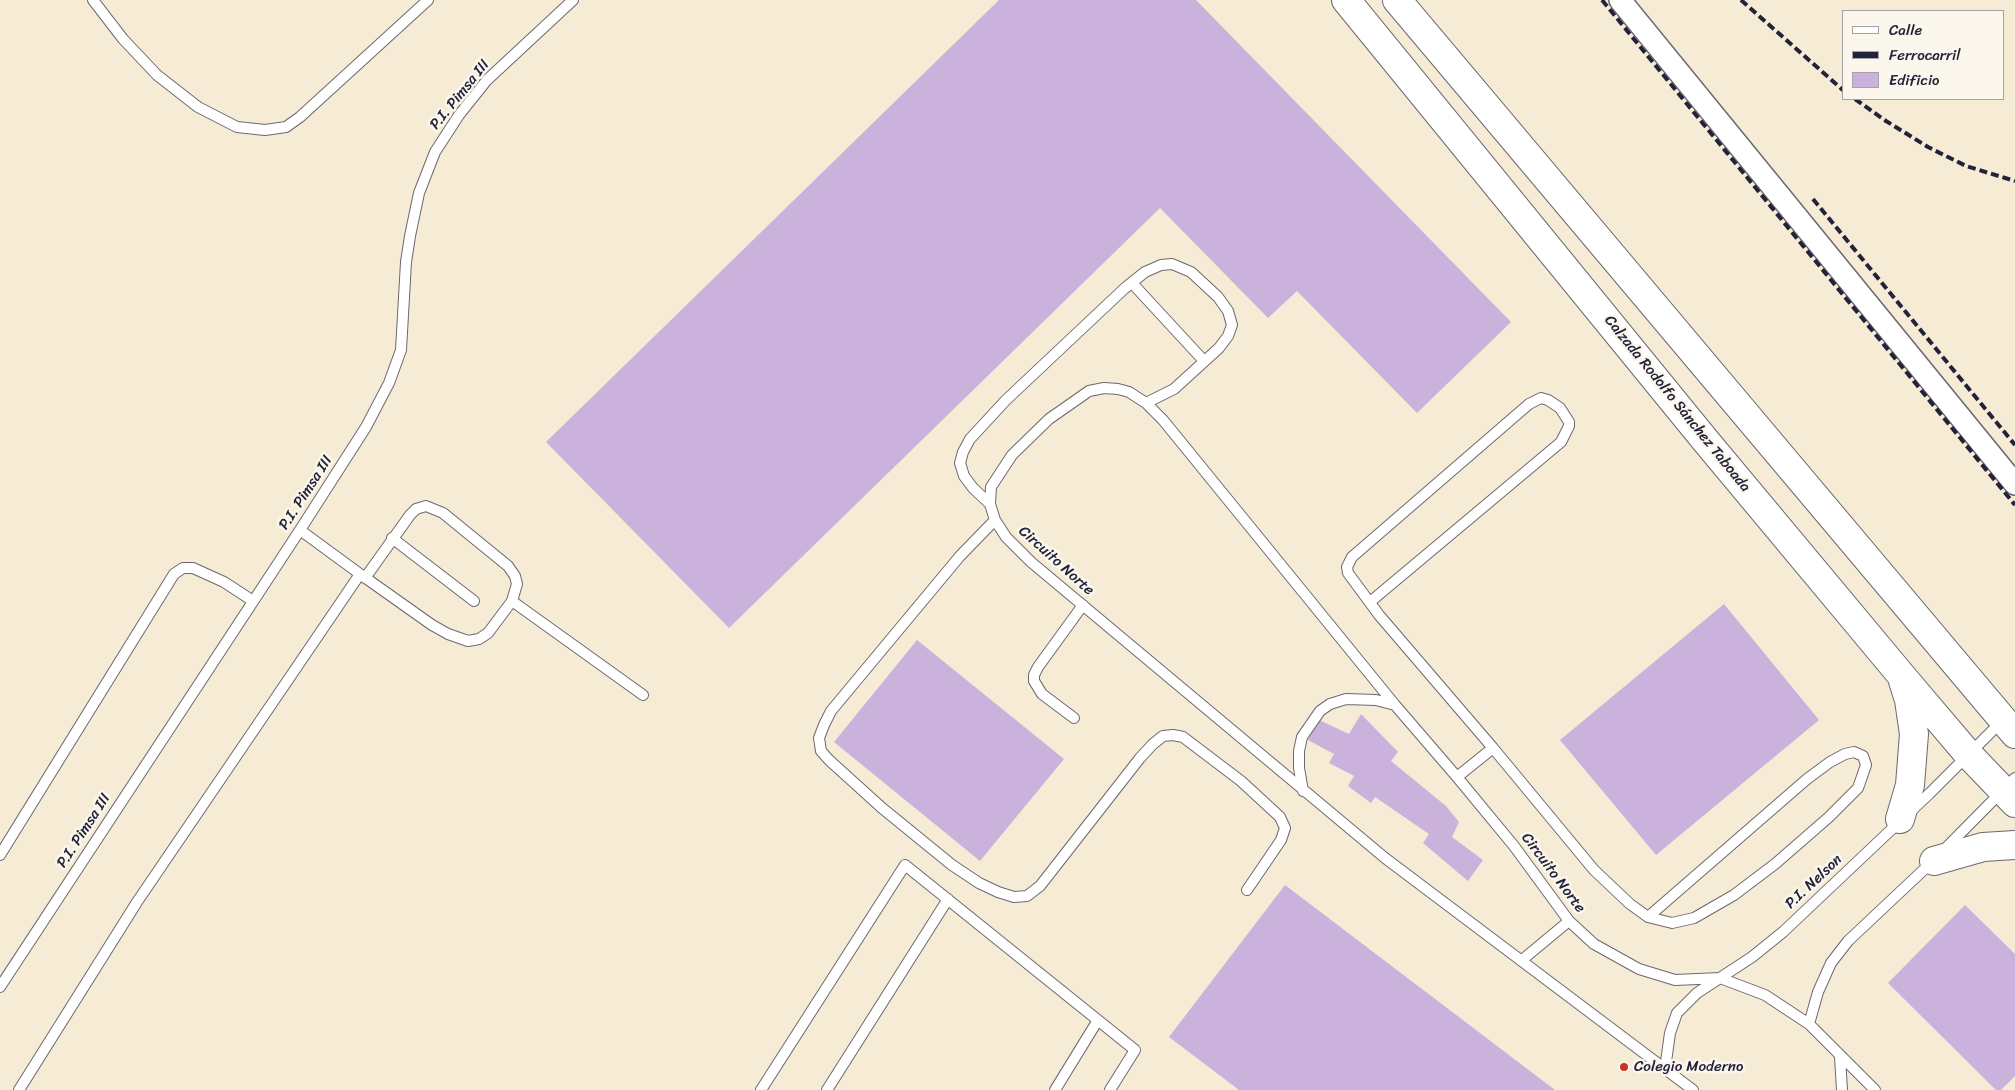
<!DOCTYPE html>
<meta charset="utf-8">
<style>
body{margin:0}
#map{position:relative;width:2015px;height:1090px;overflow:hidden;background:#f6ebd5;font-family:Sriracha,sans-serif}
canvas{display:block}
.legend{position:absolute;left:1842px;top:10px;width:162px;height:90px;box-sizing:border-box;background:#fbf7ec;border:1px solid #a4a2a5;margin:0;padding:6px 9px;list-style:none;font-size:15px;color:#22223b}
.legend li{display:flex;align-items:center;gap:10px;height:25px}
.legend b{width:25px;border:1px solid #a4a2a5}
</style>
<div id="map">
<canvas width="2015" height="1090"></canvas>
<ul class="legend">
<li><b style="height:6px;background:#fff"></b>Calle</li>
<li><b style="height:6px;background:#22223b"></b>Ferrocarril</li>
<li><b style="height:14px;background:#cab2dc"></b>Edificio</li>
</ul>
</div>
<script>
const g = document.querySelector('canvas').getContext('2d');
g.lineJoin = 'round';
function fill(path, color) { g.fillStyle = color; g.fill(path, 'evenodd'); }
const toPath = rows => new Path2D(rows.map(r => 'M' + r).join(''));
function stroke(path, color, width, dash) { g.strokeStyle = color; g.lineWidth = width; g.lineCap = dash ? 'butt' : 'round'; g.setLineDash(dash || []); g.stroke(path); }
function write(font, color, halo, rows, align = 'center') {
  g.font = font + ' Sriracha,sans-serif'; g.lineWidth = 5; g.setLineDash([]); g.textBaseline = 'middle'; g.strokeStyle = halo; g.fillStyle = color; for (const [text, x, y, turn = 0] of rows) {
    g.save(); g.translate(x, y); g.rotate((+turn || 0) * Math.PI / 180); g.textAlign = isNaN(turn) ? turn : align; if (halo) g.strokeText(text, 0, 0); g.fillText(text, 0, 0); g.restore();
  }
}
fill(toPath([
 [999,0,1196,0,1511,322,1417,413,1297,291,1268,318,1160,208,729,628,546,442],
 [1724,604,1819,720,1656,855,1560,740],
 [917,640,1064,759,980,861,834,742],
 [1361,714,1398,752,1391,761,1446,806,1459,822,1452,837,1483,860,1468,881,1423,843,1429,834,1375,797,1371,803,1348,786,1354,776,1329,763,1334,754,1308,740,1319,720,1349,734],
 [1285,885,1555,1090,1239,1090,1169,1037],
 [1965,905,2015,954,2015,1076,2001,1090,1996,1090,1888,983]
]), '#cab2dc');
const lane = toPath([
 [93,0,123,39,157,75,198,107,237,127,265,130,286,127,300,117,428,0],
 [1132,283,1204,361],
 [990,504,973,488,964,476,960,463,963,452,970,439,1006,400,1125,288,1145,272,1161,265,1172,264,1191,272,1218,297,1228,311,1232,325,1228,336,1219,348,1174,389,1146,403],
 [995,520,960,556,831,711,824,725,819,738,821,751,829,760,882,808,952,865,979,883,998,892,1014,897,1027,896,1040,886,1140,758,1153,744,1163,736,1173,735,1183,737,1241,781,1280,817,1285,828,1281,840,1247,890],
 [392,538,474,601],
 [360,574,432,625,448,634,468,641,479,639,488,633,512,601,643,695],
 [365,578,410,515,416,509,426,506,443,513,508,566,515,576,517,584,512,601],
 [1370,602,1561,442,1569,426,1569,422,1560,408,1548,400,1541,398,1529,404,1352,557,1347,567,1348,573,1379,615,1493,748],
 [1074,718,1042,694,1034,681,1034,675,1038,667,1083,605],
 [1457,777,1493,748,1594,870,1630,904,1648,917,1672,923,1694,918,1734,895,1775,864,1829,817,1858,788,1866,765,1863,756,1854,752,1845,754,1830,762,1807,779,1648,917],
 [1303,791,1299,768,1299,751,1302,737,1320,711,1330,704,1346,699,1376,700,1395,705],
 [1944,850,2015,778],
 [0,855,174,574,183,568,193,568,224,582,253,601],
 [1522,960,1569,921],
 [0,987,300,530,366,427,389,383,401,350,406,262,410,236,419,193,435,152,459,115,487,80,573,0],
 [1809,1024,1818,992,1831,963,1848,941,1932,862],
 [1840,1057,1842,1090],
 [1665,1069,1670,1033,1677,1013,1697,993,1752,957,1783,932,1929,794,2002,721],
 [19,1090,137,902,360,574,300,530],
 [761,1090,905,865,1135,1050,1110,1090],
 [827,1090,948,899],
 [1055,1090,1098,1020],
 [1693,1090,1385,858,1031,562,1006,537,995,520,990,504,991,487,1012,455,1049,419,1089,391,1104,388,1118,389,1129,392,1146,403,1163,420,1395,705,1457,777,1514,846,1569,921,1594,944,1639,969,1675,980,1720,978,1765,995,1809,1024,1875,1090]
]);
const street = toPath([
 [1620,0,2015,484]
]);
const primary = toPath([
 [1346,0,1705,440,1901,675,1968,754,2015,803],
 [1397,0,2015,734],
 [1900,819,1910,785,1914,734,1909,700,1903,681],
 [1934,861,1983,847,2015,845]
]);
stroke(lane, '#6c6871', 12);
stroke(street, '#6c6871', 24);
stroke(primary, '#6c6871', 30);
stroke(lane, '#fff', 10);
stroke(street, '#fff', 21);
stroke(primary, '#fff', 28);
stroke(toPath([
 [1602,0,2015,505],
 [1741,0,1844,91],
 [1855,99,1886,121,1928,147,1966,166,2015,181],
 [1813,199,2015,445]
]), '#22223b', 4, [8, 4]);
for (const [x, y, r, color] of [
 [1624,1067,5,"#c8321e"]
]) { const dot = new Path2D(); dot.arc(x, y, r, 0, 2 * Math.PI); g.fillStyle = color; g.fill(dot); stroke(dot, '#fbf7ec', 2); }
write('15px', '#22223b', '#fbf7ec', [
 ["P.I. Pimsa III",460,95,-51],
 ["Calzada Rodolfo Sánchez Taboada",1677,404,51],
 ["P.I. Pimsa III",306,493,-57],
 ["Circuito Norte",1056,561,42],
 ["P.I. Pimsa III",84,831,-57],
 ["Circuito Norte",1553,873,53],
 ["P.I. Nelson",1814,882,-43]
]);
write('15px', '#22223b', '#fbf7ec', [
 ["Colegio Moderno",1634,1067]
], 'left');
</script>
